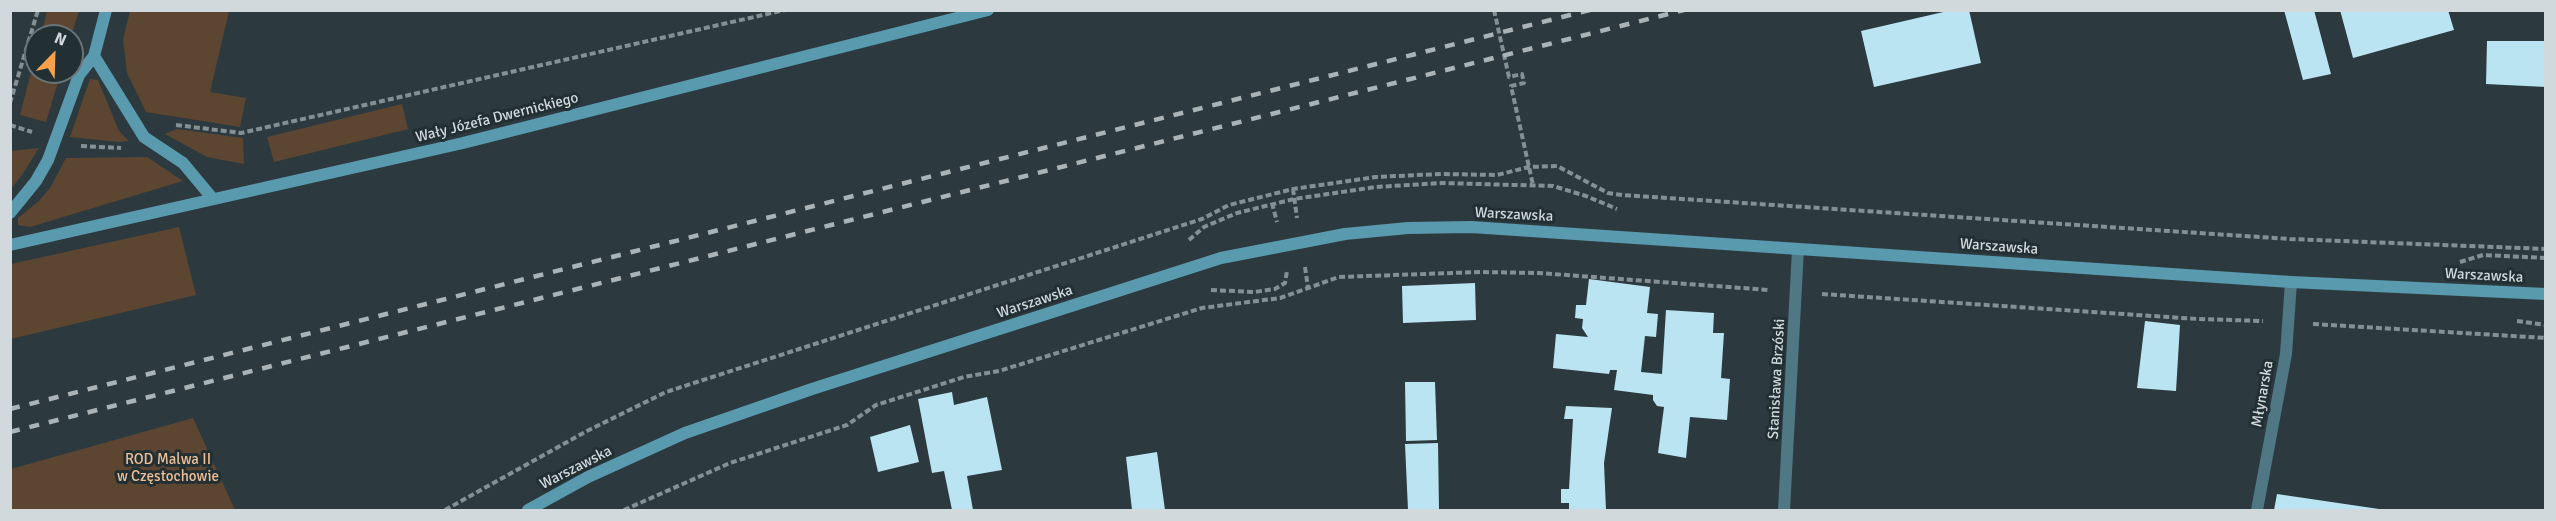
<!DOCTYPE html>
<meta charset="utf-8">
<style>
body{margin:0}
#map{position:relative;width:2556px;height:521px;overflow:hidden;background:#2c3a3f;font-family:Signika,sans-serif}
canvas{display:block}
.frame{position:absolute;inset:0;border:12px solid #d1d9dc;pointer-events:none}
.north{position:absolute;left:24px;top:24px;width:60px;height:60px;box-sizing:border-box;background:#223034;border:2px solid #687477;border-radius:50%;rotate:23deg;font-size:16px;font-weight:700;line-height:24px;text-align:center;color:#d1d9dc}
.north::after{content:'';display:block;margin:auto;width:21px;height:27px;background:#f9a04c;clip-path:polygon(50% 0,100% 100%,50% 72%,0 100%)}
</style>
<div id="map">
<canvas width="2556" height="521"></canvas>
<div class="frame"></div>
<div class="north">N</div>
</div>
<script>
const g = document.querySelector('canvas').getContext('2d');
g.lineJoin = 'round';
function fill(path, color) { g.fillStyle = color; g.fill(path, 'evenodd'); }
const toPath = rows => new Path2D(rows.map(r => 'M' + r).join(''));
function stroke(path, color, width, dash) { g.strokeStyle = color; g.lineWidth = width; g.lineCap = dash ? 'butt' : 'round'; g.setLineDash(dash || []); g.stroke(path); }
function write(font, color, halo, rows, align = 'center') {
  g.font = font + ' Signika,sans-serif'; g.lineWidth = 6; g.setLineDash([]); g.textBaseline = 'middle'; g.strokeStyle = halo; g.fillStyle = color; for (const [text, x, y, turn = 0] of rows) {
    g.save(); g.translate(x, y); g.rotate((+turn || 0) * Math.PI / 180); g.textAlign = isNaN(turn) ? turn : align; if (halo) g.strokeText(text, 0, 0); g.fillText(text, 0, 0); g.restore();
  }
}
fill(toPath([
 [47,11,79,11,71,36,41,36],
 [130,11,229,11,210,92,246,98,240,127,146,112,127,73,123,39],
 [36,53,36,72,61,72,46,122,20,115],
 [90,79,98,80,119,131,129,141,118,142,70,137],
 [402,104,408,129,274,162,267,137],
 [177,129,243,138,244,164,207,157,165,134],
 [39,148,22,175,11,189,11,151],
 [147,157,183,181,30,227,18,225,18,218,39,201,50,188,66,158],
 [179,227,196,295,11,339,11,264],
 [193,418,235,510,11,510,11,469]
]), '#5c4531');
fill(toPath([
 [1952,10,1969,10,1981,63,1874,87,1861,31],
 [2284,10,2314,10,2331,74,2303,80],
 [2340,10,2448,10,2454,30,2353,58],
 [2487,41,2546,41,2546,87,2486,84],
 [1589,279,1650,287,1647,313,1658,314,1656,337,1645,336,1641,372,1662,374,1666,310,1714,313,1713,333,1724,333,1721,378,1730,379,1727,420,1690,417,1686,458,1658,453,1664,407,1657,406,1653,400,1653,395,1614,390,1617,370,1610,370,1609,374,1553,368,1556,334,1588,337,1582,328,1583,319,1575,318,1576,305,1586,305],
 [1475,283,1476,320,1403,323,1402,286],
 [2145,321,2180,325,2176,391,2137,388],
 [1405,382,1435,382,1437,440,1406,441],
 [952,392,954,405,987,397,1002,470,967,476,973,510,952,510,944,471,932,473,918,399],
 [1566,406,1612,408,1604,463,1606,510,1569,510,1569,503,1561,503,1561,489,1569,489,1573,419,1564,419],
 [910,425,919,462,878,472,870,437],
 [1438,443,1439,510,1408,510,1405,444],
 [1157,452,1165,510,1132,510,1126,457],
 [2277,494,2379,509,2379,510,2274,510]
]), '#bbe4f2');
stroke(toPath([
 [1494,10,1509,77,1522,74,1524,83,1511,86,1533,185],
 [10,103,38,10],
 [10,125,32,132],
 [176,125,241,133,785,10],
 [81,146,121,148],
 [1293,189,1297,218],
 [1272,203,1277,222],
 [1189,240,1204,227,1237,213,1294,199,1376,187,1442,183,1553,186,1586,196,1617,209],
 [2460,262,2483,255,2546,258],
 [1305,267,1308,288],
 [1211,290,1254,292,1275,289,1285,283,1287,271],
 [1822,294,2198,319,2263,321],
 [2517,321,2546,325],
 [2313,324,2546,338],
 [445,510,587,431,666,392,1202,219,1229,205,1293,189,1376,177,1441,174,1497,175,1529,167,1557,166,1608,193,1622,195,2290,239,2546,249],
 [624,510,730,463,847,425,876,405,964,377,999,371,1202,308,1280,298,1339,277,1480,272,1539,273,1769,290]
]), '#859094', 4, [6, 3]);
stroke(toPath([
 [1784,510,1798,249],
 [2257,510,2286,354,2291,282]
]), '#507784', 12);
stroke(toPath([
 [94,56,144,137,183,163,213,199],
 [10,213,36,181,48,160,79,75,94,56,106,10],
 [10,245,463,143,988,10],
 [528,510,588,477,685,433,812,389,1221,258,1345,234,1408,228,1471,227,2291,282,2546,294]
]), '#599aae', 12);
stroke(toPath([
 [10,409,1590,10],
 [10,432,1684,10]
]), '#aab4b7', 4.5, [10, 10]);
write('15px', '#d1d9dc', '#223034', [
 ["Wały Józefa Dwernickiego",497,118,-14],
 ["Warszawska",1514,215,3],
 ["Warszawska",1999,247,4],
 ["Warszawska",2484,276,3],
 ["Warszawska",1035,302,-18],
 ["Stanisława Brzóski",1777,379,-87],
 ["Młynarska",2263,394,-80],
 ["Warszawska",576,468,-27]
]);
write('15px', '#edbd95', '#223034', [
 ["ROD Malwa II",168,460],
 ["w Częstochowie",168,477]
]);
</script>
